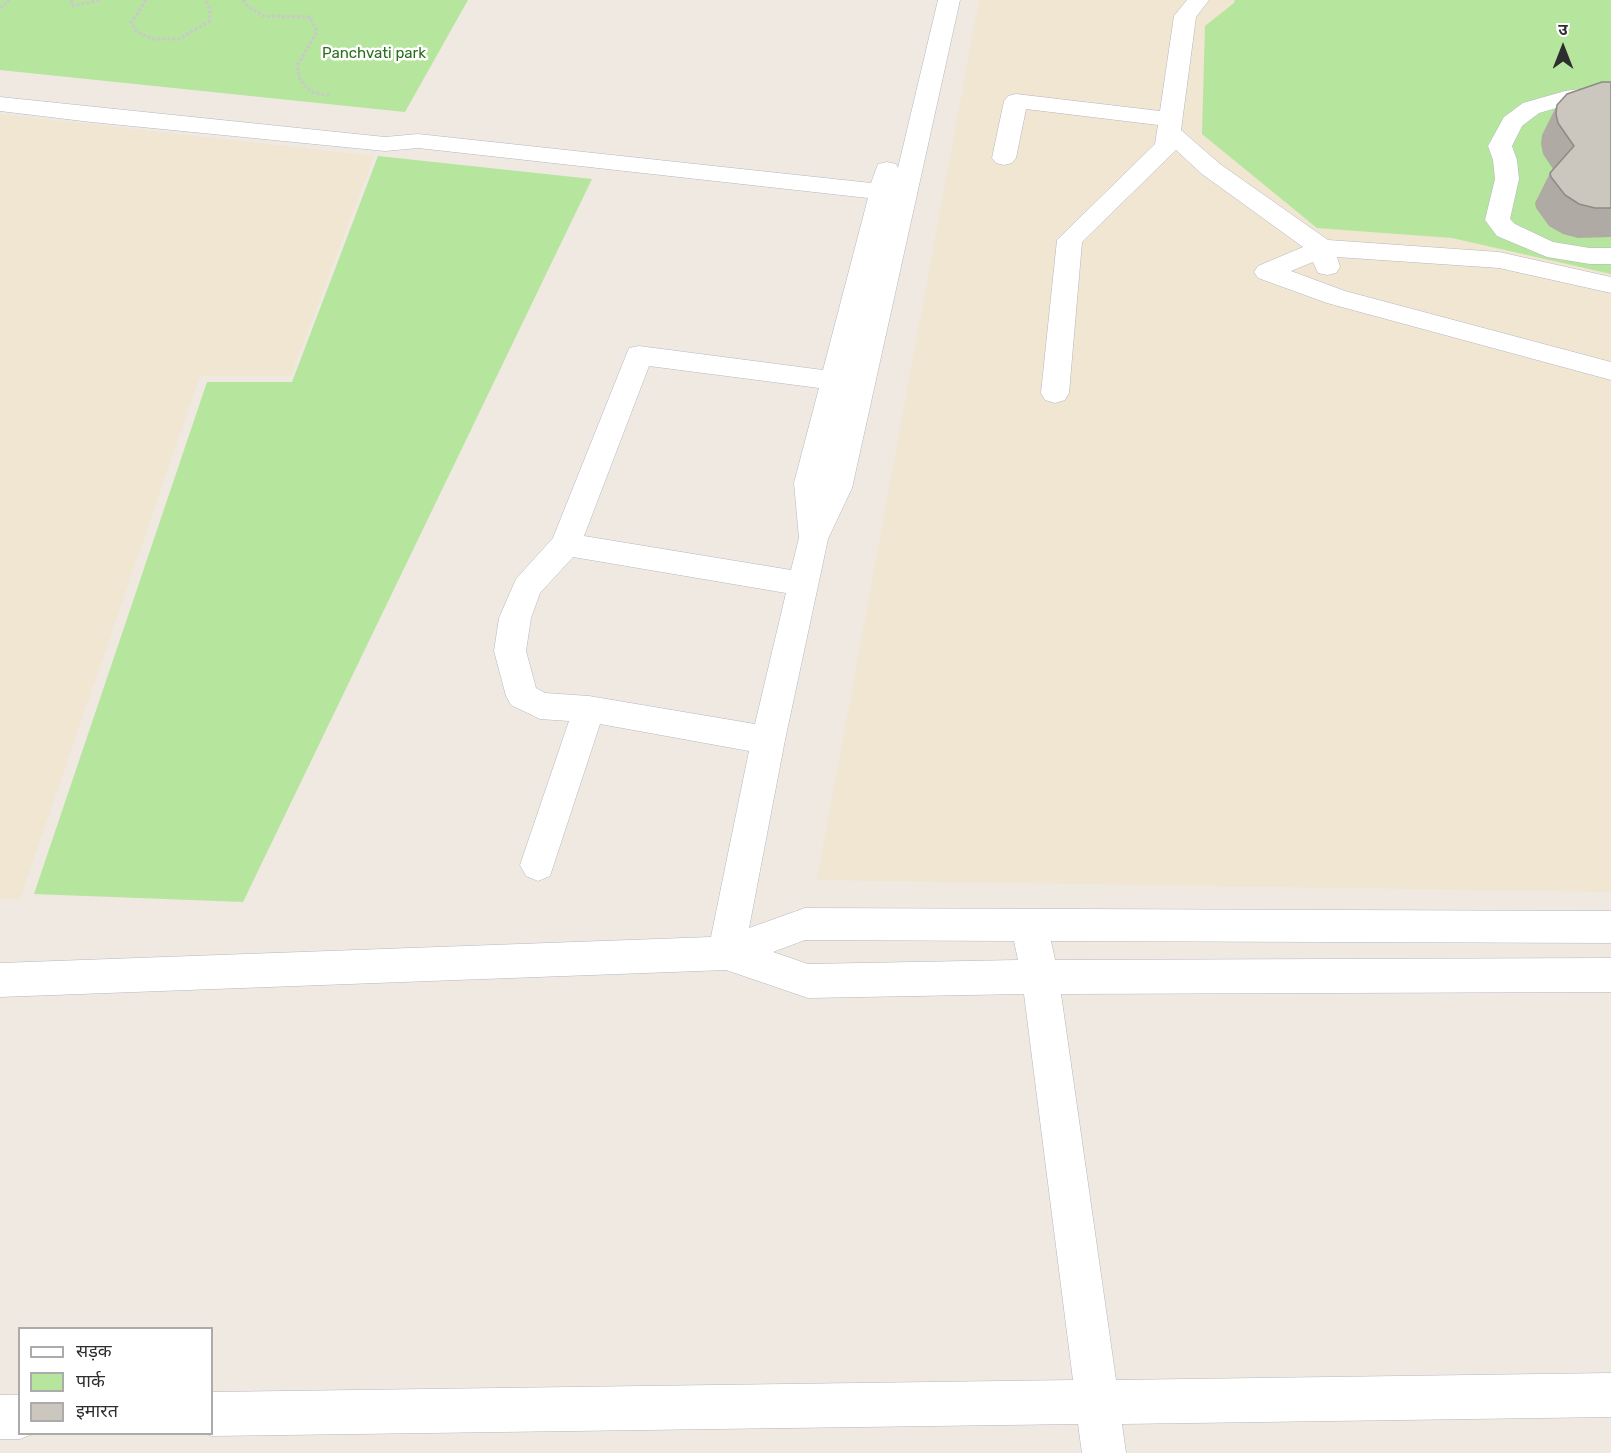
<!DOCTYPE html>
<meta charset="utf-8">
<style>
body{margin:0}
#map{position:relative;width:1611px;height:1453px;overflow:hidden;background:#efe9e1;font-family:Rubik,"Noto Sans Devanagari",sans-serif}
canvas{display:block}
.legend{position:absolute;left:18px;top:1327px;width:195px;height:108px;box-sizing:border-box;background:#fff;border:2px solid #ababab;margin:0;padding:8px 10px;list-style:none;font-size:18px;color:#2e2e2e}
.legend li{display:flex;align-items:center;gap:12px;height:30px}
.legend b{width:30px;border:2px solid #ababab}
.north{position:absolute;left:1533px;top:18px;width:60px;height:60px;-webkit-text-stroke:4px #fff;paint-order:stroke;rotate:0deg;font-size:16px;font-weight:700;line-height:24px;text-align:center;color:#2e2e2e}
.north::after{content:'';display:block;margin:auto;width:21px;height:27px;background:#2e2e2e;clip-path:polygon(50% 0,100% 100%,50% 72%,0 100%)}
</style>
<div id="map">
<canvas width="1611" height="1453"></canvas>
<ul class="legend">
<li><b style="height:8px;background:#fff"></b>सड़क</li>
<li><b style="height:16px;background:#b6e59e"></b>पार्क</li>
<li><b style="height:16px;background:#cbc7bf"></b>इमारत</li>
</ul>
<div class="north">उ</div>
</div>
<script>
const g = document.querySelector('canvas').getContext('2d');
g.lineJoin = 'round';
function fill(path, color) { g.fillStyle = color; g.fill(path, 'evenodd'); }
const toPath = rows => new Path2D(rows.map(r => 'M' + r).join(''));
function stroke(path, color, width, dash) { g.strokeStyle = color; g.lineWidth = width; g.lineCap = dash ? 'butt' : 'round'; g.setLineDash(dash || []); g.stroke(path); }
function write(font, color, halo, rows, align = 'center') {
  g.font = font + ' Rubik,sans-serif'; g.lineWidth = 5; g.setLineDash([]); g.textBaseline = 'middle'; g.strokeStyle = halo; g.fillStyle = color; for (const [text, x, y, turn = 0] of rows) {
    g.save(); g.translate(x, y); g.rotate((+turn || 0) * Math.PI / 180); g.textAlign = isNaN(turn) ? turn : align; if (halo) g.strokeText(text, 0, 0); g.fillText(text, 0, 0); g.restore();
  }
}
fill(toPath([
 [979,0,1611,0,1611,892,817,880],
 [0,114,374,156,291,376,200,376,20,899,0,899]
]), '#f0e6d1');
fill(toPath([
 [0,0,468,0,405,112,0,70],
 [1235,0,1611,0,1611,274,1452,238,1317,228,1202,134,1205,26,1234,3],
 [378,156,592,179,243,902,34,894,207,382,292,382]
]), '#b6e59e');
const minor = toPath([
 [938,0,960,0,852,488,828,539,785,740,749,928,805,908,1611,911,1611,943,1051,941,1055,960,1611,958,1611,992,1061,994,1116,1380,1611,1373,1611,1417,1122,1424,1126,1453,1082,1453,1078,1424,212,1436,206,1434,212,1434,212,1392,1073,1380,1024,994,808,998,726,970,0,997,0,963,711,937,749,751,600,724,550,876,538,881,526,876,520,865,569,721,540,719,511,705,506,696,494,651,499,618,516,579,553,538,629,348,639,346,823,370,868,198,418,148,385,151,91,122,0,111,0,97,385,137,418,134,871,183,878,164,887,162,896,164,898,168,938,0],
 [649,366,819,388,794,483,799,538,791,570,584,536,649,366],
 [573,557,786,593,755,724,589,696,545,693,536,688,526,651,531,618,540,593,573,557],
 [805,940,1014,941,1018,960,808,964,773,952,805,940],
 [1187,0,1209,0,1196,17,1181,130,1220,164,1328,240,1499,252,1611,277,1611,293,1499,268,1337,257,1340,267,1336,273,1327,275,1318,273,1313,262,1291,271,1345,291,1611,362,1611,380,1327,303,1258,278,1254,272,1258,266,1303,247,1202,174,1176,150,1082,242,1069,393,1065,400,1055,403,1045,400,1041,393,1057,240,1155,144,1158,125,1026,109,1016,158,1012,163,1004,165,996,163,992,158,1004,101,1008,96,1016,94,1160,111,1174,16,1187,0],
 [1611,85,1611,99,1567,105,1539,113,1522,126,1512,146,1517,160,1519,179,1510,219,1515,224,1553,242,1590,248,1611,248,1611,264,1590,264,1547,257,1497,236,1485,220,1495,179,1493,160,1488,146,1504,117,1523,103,1565,91,1611,85],
 [0,1395,20,1395,20,1434,33,1434,20,1439,0,1439,0,1395]
]);
stroke(minor, '#b4b7c1', 1);
stroke(toPath([
 [71,0,73,6,101,0],
 [146,0,131,23,137,32,153,39,179,39,210,21,210,10,206,0],
 [243,0,247,6,264,16,310,17,317,32,297,66,300,80,311,92,331,96],
 [0,8,9,0]
]), '#c9c9c9', 3, [3, 2]);
fill(minor, '#fff');
fill(toPath([
 [1611,82,1611,237,1578,238,1563,234,1549,226,1536,208,1535,203,1550,173,1553,169,1543,154,1541,144,1542,135,1557,105]
]), '#afaba4');
const building = toPath([
 [1602,82,1611,82,1611,208,1595,208,1579,204,1565,195,1551,177,1550,173,1574,146,1558,123,1556,114,1557,105,1567,94,1602,82]
]);
fill(building, '#cbc7bf');
stroke(building, '#8e8b86', 1.5);
write('15px', '#2c6e1b', '#fff', [
 ["Panchvati park",374,54]
]);
</script>
